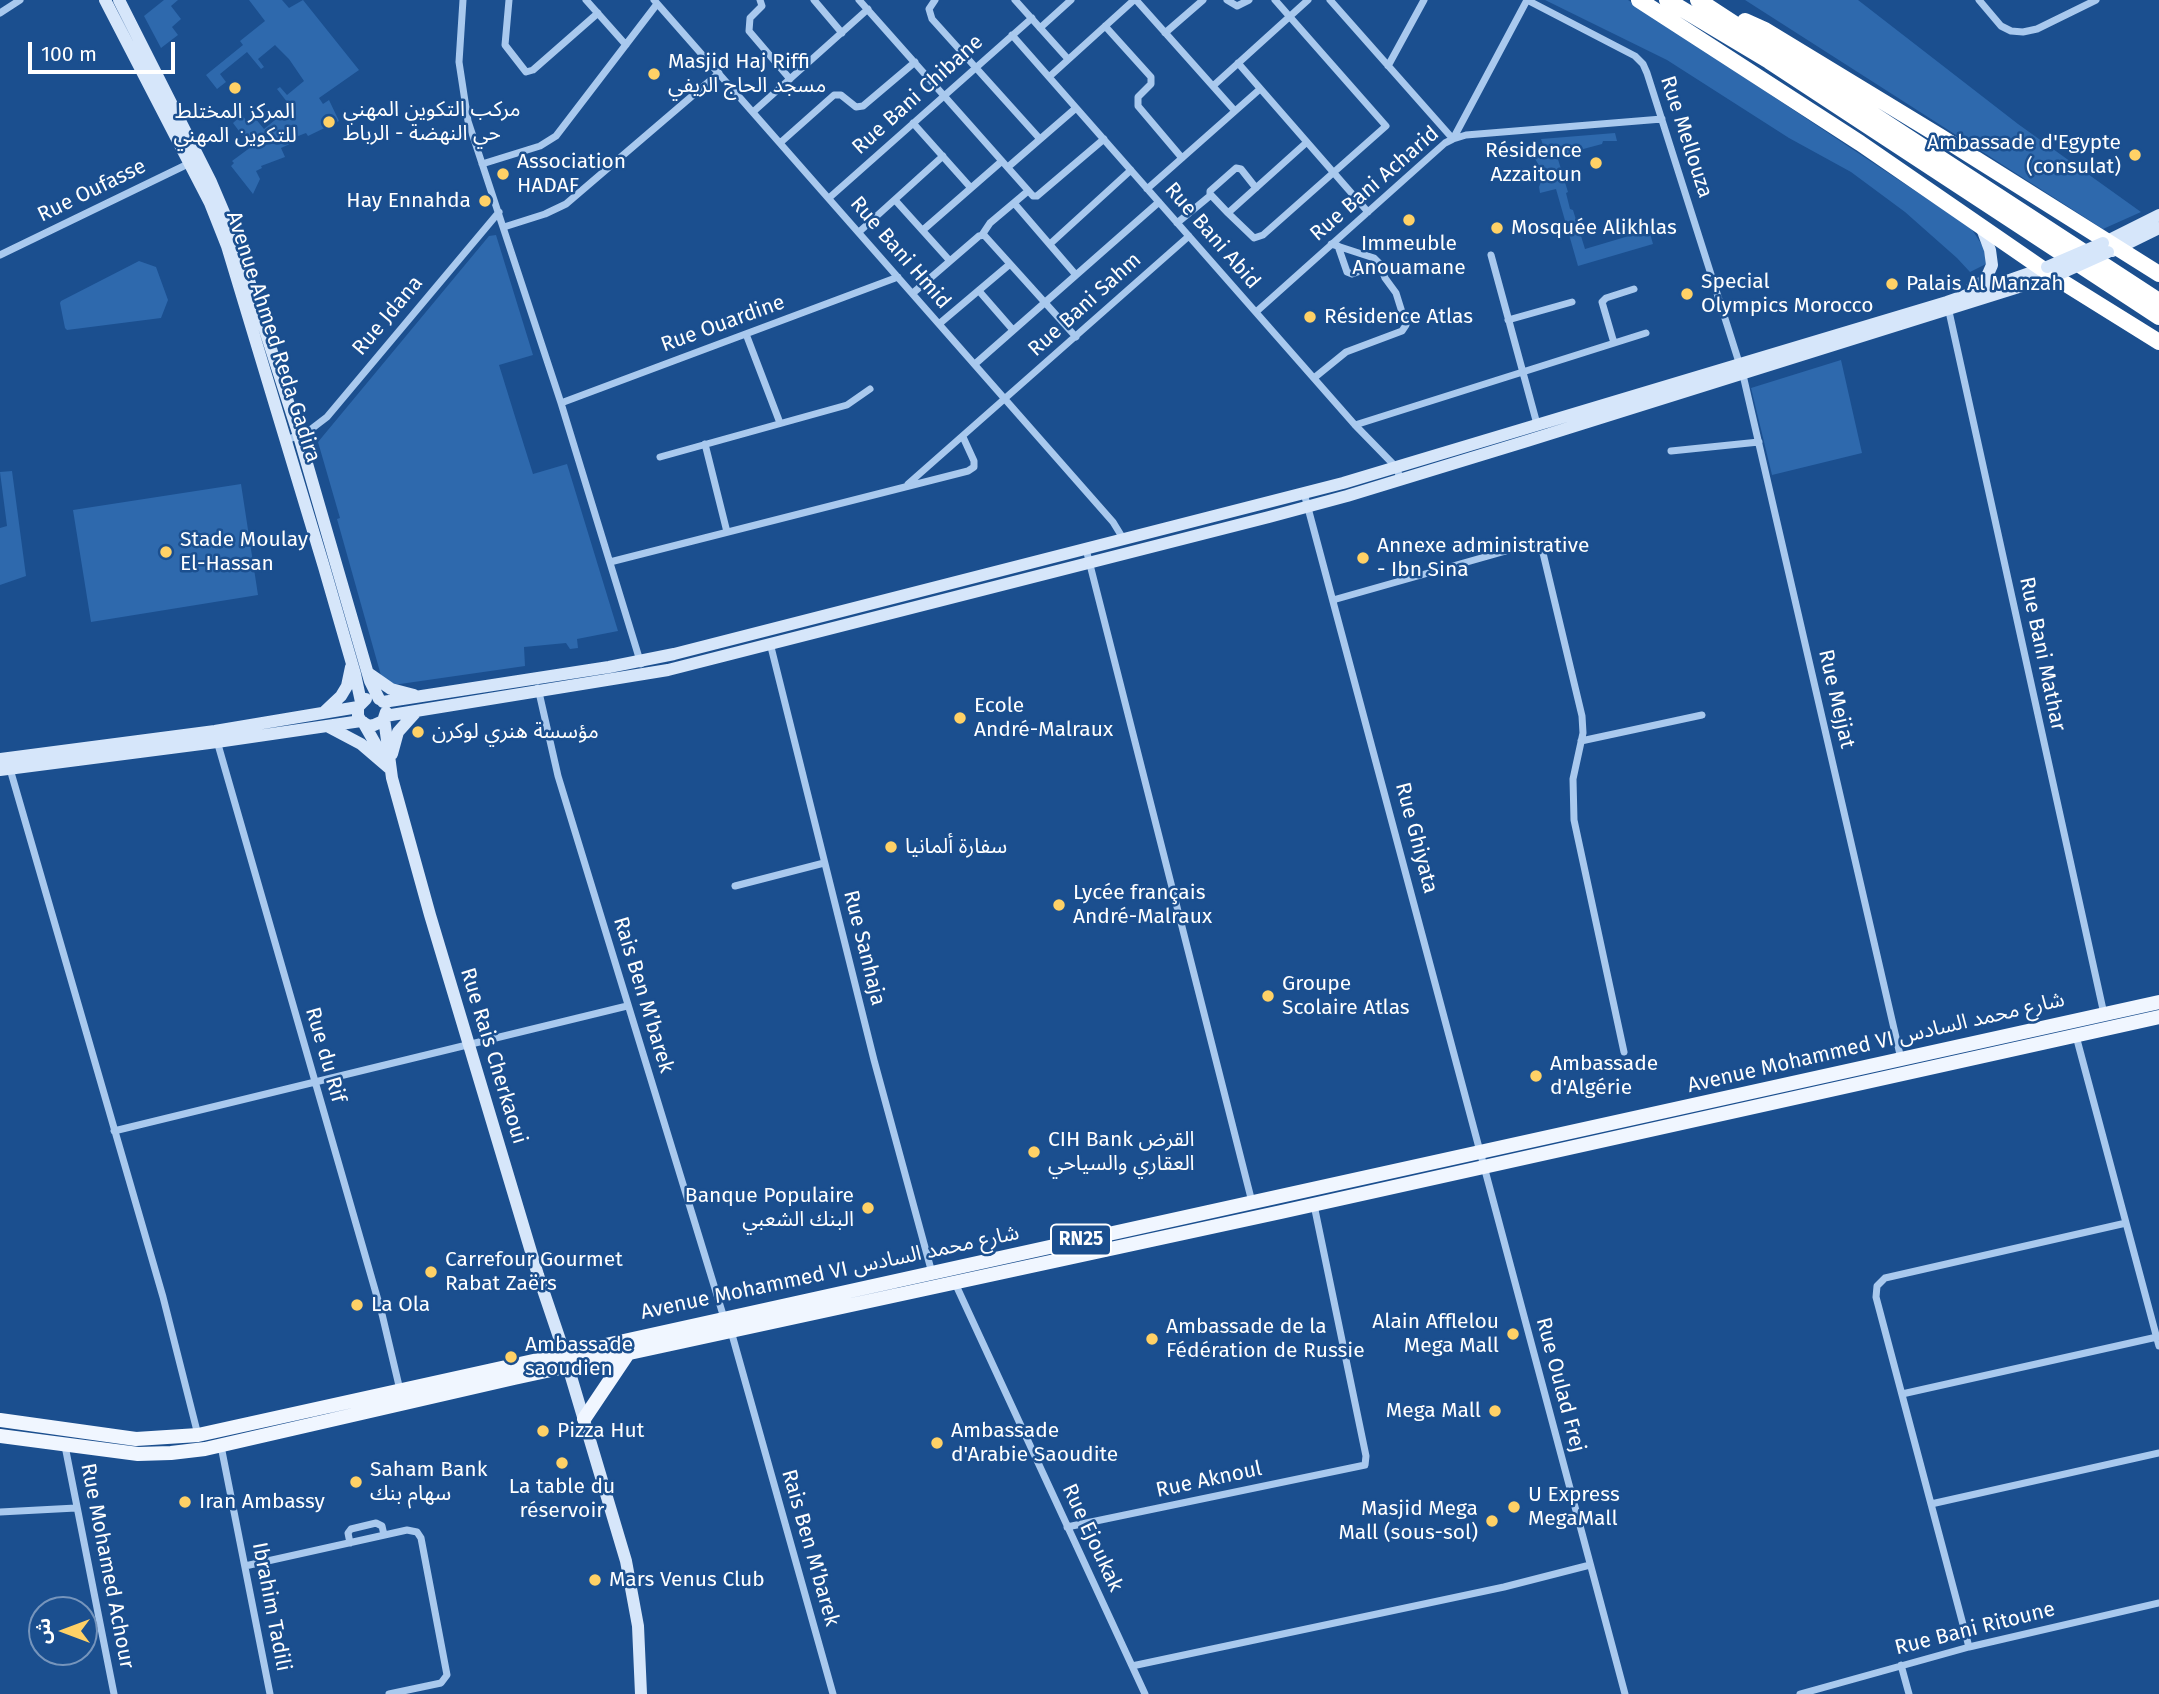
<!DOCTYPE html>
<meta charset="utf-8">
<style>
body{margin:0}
#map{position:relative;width:2159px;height:1694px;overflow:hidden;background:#1b4f8f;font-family:"Fira Sans","Noto Sans Arabic",sans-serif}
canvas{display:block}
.north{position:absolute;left:28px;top:1596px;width:70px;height:70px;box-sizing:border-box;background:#1b4f8f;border:2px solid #7695bc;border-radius:50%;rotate:270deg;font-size:19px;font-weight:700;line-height:28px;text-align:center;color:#fff}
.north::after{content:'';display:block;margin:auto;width:24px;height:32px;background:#ffd166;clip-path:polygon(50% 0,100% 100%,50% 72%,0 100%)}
.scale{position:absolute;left:28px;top:42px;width:147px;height:32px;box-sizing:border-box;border:4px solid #fff;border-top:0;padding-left:9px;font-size:21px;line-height:24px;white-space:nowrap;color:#fff;-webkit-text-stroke:5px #1b4f8f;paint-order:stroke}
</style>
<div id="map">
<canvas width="2159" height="1694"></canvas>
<div class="north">ش</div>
<div class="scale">100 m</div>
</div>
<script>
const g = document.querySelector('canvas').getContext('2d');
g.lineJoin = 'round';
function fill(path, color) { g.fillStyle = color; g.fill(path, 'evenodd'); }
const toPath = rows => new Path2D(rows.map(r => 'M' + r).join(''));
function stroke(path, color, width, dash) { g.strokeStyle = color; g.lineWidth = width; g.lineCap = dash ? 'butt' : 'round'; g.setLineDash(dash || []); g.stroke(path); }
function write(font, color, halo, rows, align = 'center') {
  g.font = font + ' "Fira Sans","Noto Sans Arabic",sans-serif'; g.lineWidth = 5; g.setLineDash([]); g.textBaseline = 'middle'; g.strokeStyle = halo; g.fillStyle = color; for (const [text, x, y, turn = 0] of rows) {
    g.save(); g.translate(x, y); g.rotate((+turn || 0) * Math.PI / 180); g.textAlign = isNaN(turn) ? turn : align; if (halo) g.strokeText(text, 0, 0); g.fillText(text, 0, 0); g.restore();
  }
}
fill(toPath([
 [164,0,178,0,171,6,181,19,172,27,178,35,161,48,144,16],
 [249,0,282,0,289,8,303,0,359,70,319,98,323,104,329,100,339,121,308,136,306,133,293,138,294,142,281,148,285,157,261,166,262,168,256,171,260,179,253,194,231,166,234,163,232,161,251,147,233,123,242,115,249,124,255,118,264,129,291,107,277,89,280,87,287,95,304,81,289,59,275,45,258,59,264,67,261,69,247,52,220,74,226,82,217,89,206,75,243,45,240,41,265,21],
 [1545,0,1628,0,1971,228,1984,248,1986,264,1970,272,1957,258,1905,212,1851,172,1789,138,1667,60],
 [1745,0,1858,0,2018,124,2141,212,2103,229],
 [1615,133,1617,141,1603,141,1602,144,1557,156,1568,192,1566,193,1570,209,1573,210,1585,249,1649,230,1653,244,1578,266,1556,189,1540,193,1539,187,1544,174,1534,157,1533,147,1543,145,1541,139],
 [496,235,533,355,499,365,517,423,533,474,567,464,618,631,577,639,578,648,570,649,566,643,524,647,525,666,393,685,382,679,337,519,340,518,318,442,489,236],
 [139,261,156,267,168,300,161,318,67,330,65,328,60,303,61,301],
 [1841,360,1862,453,1772,475,1751,388],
 [12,471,26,576,0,585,0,528,7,526,0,472],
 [241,484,258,595,91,622,73,510]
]), '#2e69ad');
stroke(toPath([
 [463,0,459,62,468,121,561,403,641,664],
 [509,0,505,45,526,72,533,70,598,13],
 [586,0,626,45],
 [654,0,1113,522,1124,540],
 [760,0,762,6,750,18,749,31,790,79],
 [814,0,842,33],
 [859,0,1033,196,1037,196,1104,139],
 [935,0,929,9,932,19,1040,139],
 [1015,0,1068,59],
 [1136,0,1235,111],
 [1227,0,1237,6,1249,0],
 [1330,0,1453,139,1527,0],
 [1527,0,1635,56,1643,64,1647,73,1743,375,1901,1059],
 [1979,0,2001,26,2011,31,2023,32,2037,29,2096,0],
 [0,13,20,0],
 [1105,26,1151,77,1151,84,1138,97,1138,106,1182,158],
 [1040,28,1071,0],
 [1165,33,1203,0],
 [1012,35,1355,425,1396,467,1401,480],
 [1238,63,1368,212],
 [1388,66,1424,0],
 [1049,77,1134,0],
 [1213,86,1308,0],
 [753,112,868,9],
 [913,123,971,188],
 [780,143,834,95,841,95,856,107,863,106,915,62],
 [482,164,540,146,556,136,657,4],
 [1008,167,1076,108],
 [1256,188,1241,169,1236,168,1210,191,1210,194,1228,213,1254,238,1263,235,1386,126,1275,0],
 [1147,189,1260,89],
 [829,198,1032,18],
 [895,200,950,261],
 [1014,203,1076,275],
 [1228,213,1307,142],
 [1177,223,1211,195],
 [504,227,545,214,566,204,719,73],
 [923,230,1002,161],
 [859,232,943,156],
 [982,235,990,223,1028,191],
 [1050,244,1131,170],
 [1338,246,1347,272,1352,274,1363,270],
 [0,255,190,163],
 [1491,255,1537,424],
 [979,291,1013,330],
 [913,293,979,236,984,235,1076,337],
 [1948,307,2104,1014],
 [1256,312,1445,143,1453,139,1466,135,1662,119],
 [1508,320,1572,302],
 [939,324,1010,264],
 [746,334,780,423],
 [1614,343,1602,302,1606,298,1634,289],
 [975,364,1159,202],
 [1314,378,1346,352,1402,331,1406,325,1396,293,1385,278,1379,263,1374,258,1331,244],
 [561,403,898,277],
 [1355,425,1646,333],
 [287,440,310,430,327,417,499,212],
 [705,444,727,532],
 [1671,451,1759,442],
 [660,457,847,405,870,389],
 [908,484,1189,236],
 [1304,493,1625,1694],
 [1086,549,1252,1202],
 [610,562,968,471,974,467,974,461,963,437],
 [1333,600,1527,545,1537,547,1543,553,1582,716,1583,733,1573,779,1574,820,1624,1052],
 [770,643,874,1060,932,1273],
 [538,688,558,776,724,1318],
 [217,741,382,1314,400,1390],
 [1581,741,1702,715],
 [10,769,163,1297,198,1435],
 [735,886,824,863],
 [2076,1036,2159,1346],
 [114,1131,627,1006],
 [955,1283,1145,1694],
 [731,1331,833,1694],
 [1902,1394,2157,1337],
 [65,1446,114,1694],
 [221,1446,270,1694],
 [1931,1504,2159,1453],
 [0,1512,76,1508],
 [1067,1527,1365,1465,1366,1456,1314,1205],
 [350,1543,348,1533,351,1529,376,1523,382,1526,384,1535],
 [245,1566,407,1530,417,1532,421,1538,447,1675,441,1683,389,1694],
 [1969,1647,1876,1297,1877,1286,1885,1278,2126,1223],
 [1901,1665,1909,1694],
 [1132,1666,1504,1587,1590,1565],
 [1800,1694,1969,1647,2159,1603]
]), '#a9c9ee', 7);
stroke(toPath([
 [105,0,210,203,227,246,324,567,355,674,361,702],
 [119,0,211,182,237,243,299,436,370,681,379,699],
 [2103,243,2159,215],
 [2112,251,2159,228],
 [1972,287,1985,281,1992,265,1990,250,1981,226],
 [368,673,391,689,414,695],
 [383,702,609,667,674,654,1343,483,1947,302,2047,267],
 [324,712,341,696,347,686,351,667],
 [385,716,668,670,1269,517,1347,496,1527,441,2057,275],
 [384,718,392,778,430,915,538,1275,561,1343,626,1561,638,1626,641,1694],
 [361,721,358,716,358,707,366,699],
 [363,722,384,759],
 [327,726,361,744,389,768],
 [392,754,398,732,415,713],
 [0,759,215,731,358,707],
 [0,770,217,742,361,721,369,726,374,725,383,721,386,712]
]), '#d6e6fa', 12);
stroke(toPath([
 [584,1419,627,1355],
 [0,1420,136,1439,198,1435,2159,1002],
 [0,1436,138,1454,171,1453,205,1449,514,1378,1281,1212,2159,1017]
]), '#f0f6ff', 14);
stroke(toPath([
 [1639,0,1860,143,2053,276,2159,342],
 [1667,0,1769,61,2159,317],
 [1698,0,2159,301],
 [1745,21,1765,30,1941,137,2159,274]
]), '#fff', 16);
stroke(toPath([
 [2047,267,2103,243],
 [2057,275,2108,252]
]), '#d6e6fa', 12);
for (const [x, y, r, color] of [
 [654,74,7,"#ffd166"],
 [235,88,7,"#ffd166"],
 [329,122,7,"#ffd166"],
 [2135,155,7,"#ffd166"],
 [1596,163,7,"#ffd166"],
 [503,174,7,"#ffd166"],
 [485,201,7,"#ffd166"],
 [1409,220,7,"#ffd166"],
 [1497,228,7,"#ffd166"],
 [1892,284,7,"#ffd166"],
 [1687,294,7,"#ffd166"],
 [1310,317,7,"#ffd166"],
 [166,552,7,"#ffd166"],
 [1363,558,7,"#ffd166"],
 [960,718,7,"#ffd166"],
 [418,732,7,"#ffd166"],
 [891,847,7,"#ffd166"],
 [1059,905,7,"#ffd166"],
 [1268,996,7,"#ffd166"],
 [1536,1076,7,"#ffd166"],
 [1034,1152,7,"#ffd166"],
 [868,1208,7,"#ffd166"],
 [431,1272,7,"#ffd166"],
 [357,1305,7,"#ffd166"],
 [1513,1334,7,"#ffd166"],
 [1152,1339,7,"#ffd166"],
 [511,1357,7,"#ffd166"],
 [1495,1411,7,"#ffd166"],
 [543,1431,7,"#ffd166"],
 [937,1443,7,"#ffd166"],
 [562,1463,7,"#ffd166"],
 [356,1482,7,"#ffd166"],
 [185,1502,7,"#ffd166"],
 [1514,1507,7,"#ffd166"],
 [1492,1521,7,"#ffd166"],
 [595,1580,7,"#ffd166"]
]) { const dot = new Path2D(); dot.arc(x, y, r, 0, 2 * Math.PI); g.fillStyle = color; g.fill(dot); stroke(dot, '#1b4f8f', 2.5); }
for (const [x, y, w] of [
 [1081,1240,60]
]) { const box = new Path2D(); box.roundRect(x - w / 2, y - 15.5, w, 31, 5); g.fillStyle = '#1b4f8f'; g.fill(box); stroke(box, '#fff', 2); }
write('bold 19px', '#fff', null, [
 ["RN25",1081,1240]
]);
write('21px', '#fff', '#1b4f8f', [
 ["Masjid Haj Riffi",668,62],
 ["مسجد الحاج الريفي",668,86],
 ["مركب التكوين المهني",343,110],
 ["حي النهضة - الرباط",343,134],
 ["المركز المختلط",235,112,"center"],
 ["للتكوين المهني",235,136,"center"],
 ["Ambassade d'Egypte",2121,143,"right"],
 ["(consulat)",2121,167,"right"],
 ["Résidence",1582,151,"right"],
 ["Azzaitoun",1582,175,"right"],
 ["Association",517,162],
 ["HADAF",517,186],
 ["Hay Ennahda",471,201,"right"],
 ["Mosquée Alikhlas",1511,228],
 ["Immeuble",1409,244,"center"],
 ["Anouamane",1409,268,"center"],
 ["Special",1701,282],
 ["Olympics Morocco",1701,306],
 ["Palais Al Manzah",1906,284],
 ["Résidence Atlas",1324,317],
 ["Stade Moulay",180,540],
 ["El-Hassan",180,564],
 ["Annexe administrative",1377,546],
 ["- Ibn Sina",1377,570],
 ["Ecole",974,706],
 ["André-Malraux",974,730],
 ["مؤسسة هنري لوكرن",432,732],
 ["سفارة ألمانيا",905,847],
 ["Lycée français",1073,893],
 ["André-Malraux",1073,917],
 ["Groupe",1282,984],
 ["Scolaire Atlas",1282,1008],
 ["Ambassade",1550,1064],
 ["d'Algérie",1550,1088],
 ["CIH Bank القرض",1048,1140],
 ["العقاري والسياحي",1048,1164],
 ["Banque Populaire",854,1196,"right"],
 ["البنك الشعبي",854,1220,"right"],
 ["Carrefour Gourmet",445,1260],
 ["Rabat Zaërs",445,1284],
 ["La Ola",371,1305],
 ["Alain Afflelou",1499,1322,"right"],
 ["Mega Mall",1499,1346,"right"],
 ["Ambassade de la",1166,1327],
 ["Fédération de Russie",1166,1351],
 ["Ambassade",525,1345],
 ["saoudien",525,1369],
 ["Mega Mall",1481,1411,"right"],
 ["Pizza Hut",557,1431],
 ["Ambassade",951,1431],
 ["d'Arabie Saoudite",951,1455],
 ["Saham Bank",370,1470],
 ["سهام بنك",370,1494],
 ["La table du",562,1487,"center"],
 ["réservoir",562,1511,"center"],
 ["U Express",1528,1495],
 ["MegaMall",1528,1519],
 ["Iran Ambassy",199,1502],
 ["Masjid Mega",1478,1509,"right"],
 ["Mall (sous-sol)",1478,1533,"right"],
 ["Mars Venus Club",609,1580]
], 'left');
write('21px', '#fff', '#1b4f8f', [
 ["Rue Bani Chibane",918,95,-42],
 ["Rue Mellouza",1686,137,72],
 ["Rue Bani Acharid",1375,184,-41],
 ["Rue Oufasse",92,191,-26],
 ["Rue Bani Abid",1212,236,49],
 ["Rue Bani Hmid",900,253,49],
 ["Rue Bani Sahm",1085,305,-42],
 ["Rue Jdana",388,316,-50],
 ["Rue Ouardine",723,324,-20],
 ["Avenue Ahmed Reda Gadira",273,337,72],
 ["Rue Bani Mathar",2042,654,78],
 ["Rue Mejjat",1836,699,77],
 ["Rue Ghiyata",1416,838,75],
 ["Rue Sanhaja",864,948,76],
 ["Rais Ben M’barek",643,995,73],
 ["Avenue Mohammed VI شارع محمد السادس",1876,1043,-13],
 ["Rue du Rif",325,1055,74],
 ["Rue Rais Cherkaoui",493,1056,73],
 ["Avenue Mohammed VI شارع محمد السادس",830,1273,-12],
 ["Rue Oulad Frej",1560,1385,75],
 ["Rue Aknoul",1209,1480,-12],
 ["Rue Ejoukak",1092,1538,65],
 ["Rais Ben M’barek",810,1548,74],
 ["Rue Mohamed Achour",107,1566,79],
 ["Ibrahim Tadili",271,1607,79],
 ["Rue Bani Ritoune",1975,1629,-14]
]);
</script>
